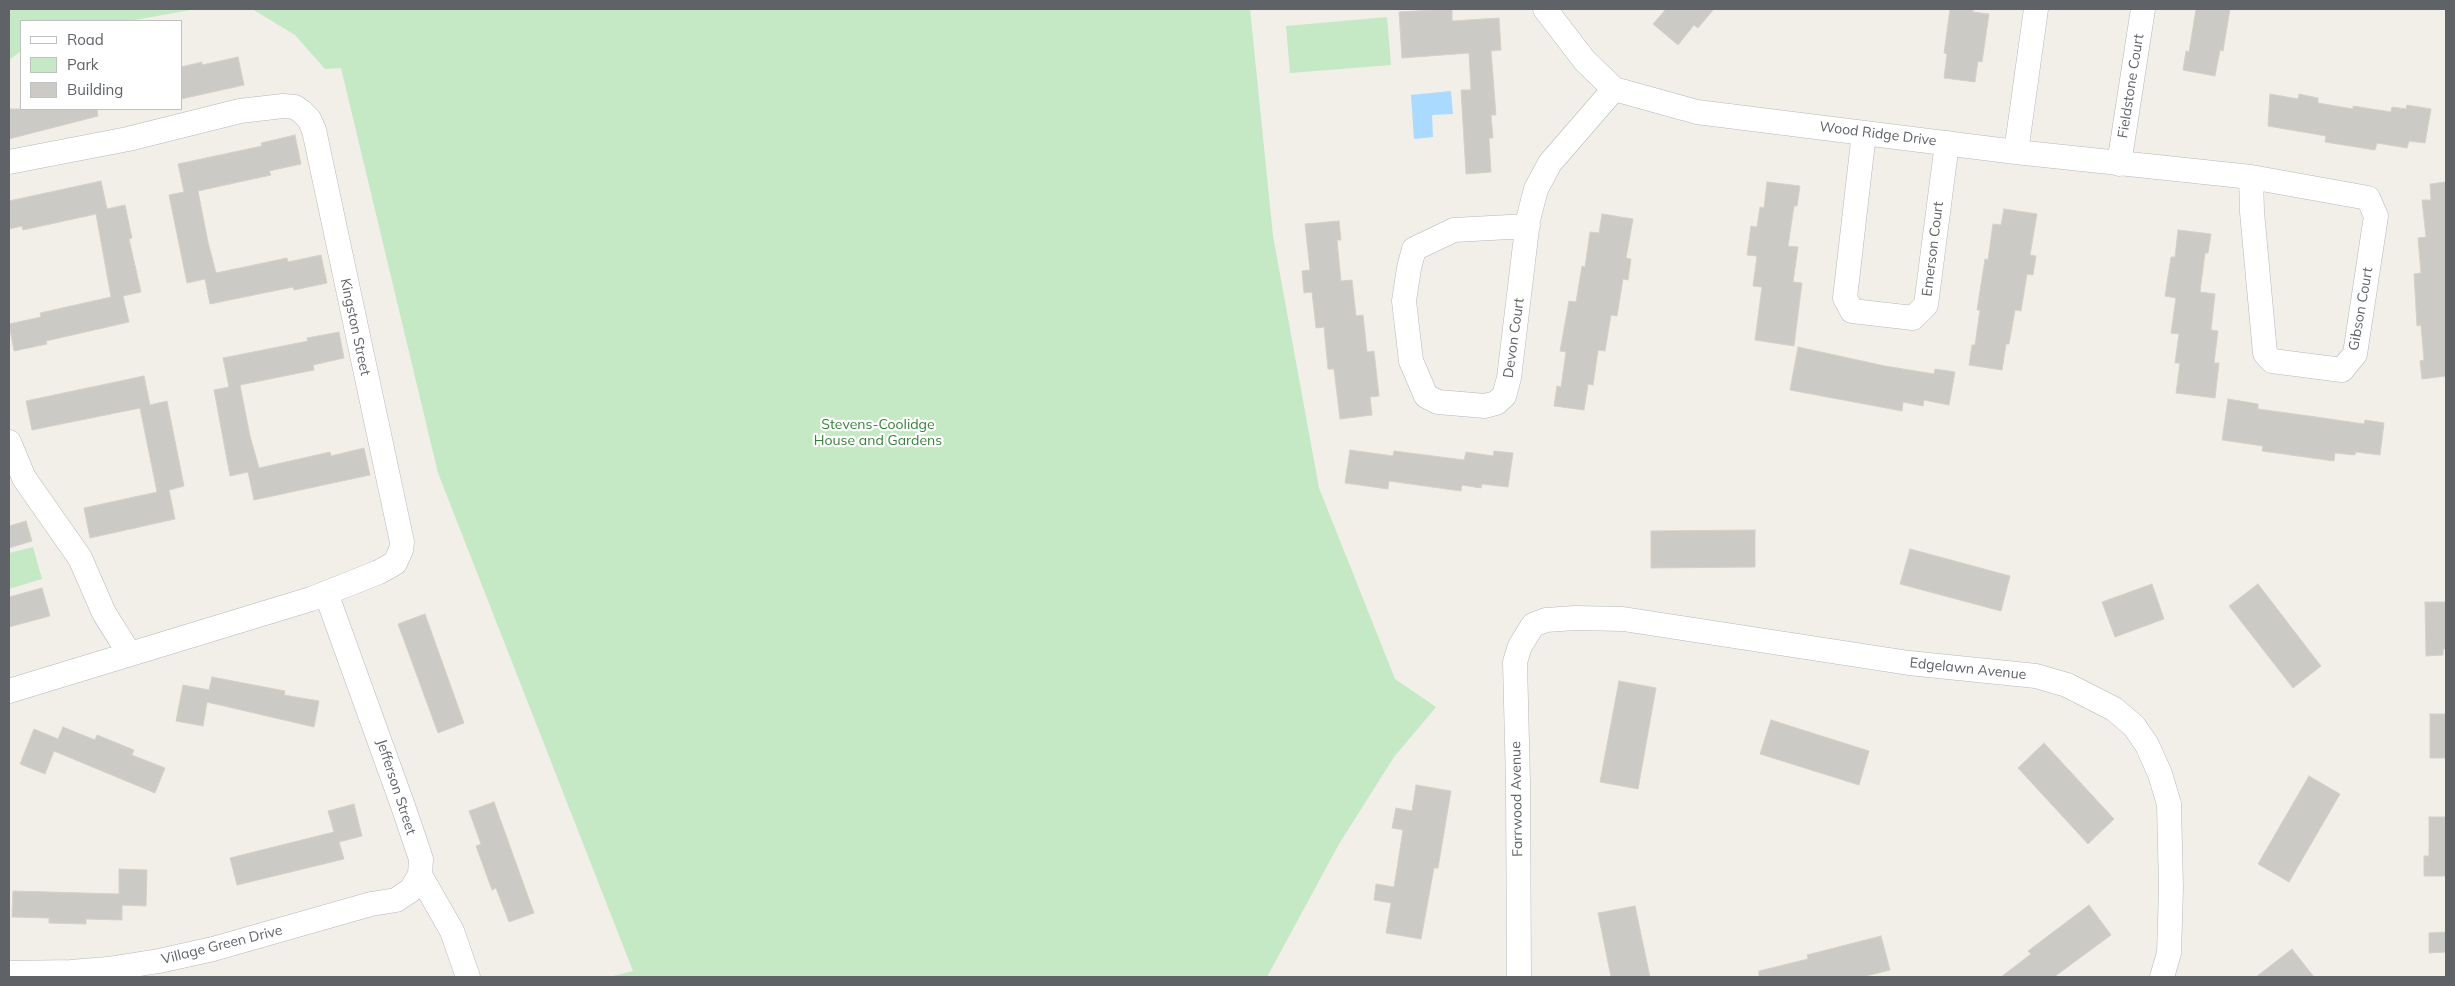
<!DOCTYPE html>
<style>
body{margin:0}
#map{position:relative;width:2455px;height:986px;overflow:hidden;background:#f1efe8;font-family:Mulish,sans-serif}
canvas{display:block}
.frame{position:absolute;inset:0;border:10px solid #5f6368;pointer-events:none}
.legend{position:absolute;left:20px;top:20px;width:162px;height:90px;box-sizing:border-box;background:#fff;border:1px solid #bfc1c3;margin:0;padding:6px 9px;list-style:none;font-size:15px;color:#5f6368}
.legend li{display:flex;align-items:center;gap:10px;height:25px}
.legend b{width:25px;border:1px solid #bfc1c3}
</style>
<div id="map">
<canvas width="2455" height="986"></canvas>
<div class="frame"></div>
<ul class="legend">
<li><b style="height:6px;background:#fff"></b>Road</li>
<li><b style="height:14px;background:#c5e8c5"></b>Park</li>
<li><b style="height:14px;background:#cccac5"></b>Building</li>
</ul>
</div>
<script>
const g = document.querySelector('canvas').getContext('2d');
g.lineJoin = 'round';
function fill(path, color) { g.fillStyle = color; g.fill(path, 'evenodd'); }
const toPath = rows => new Path2D(rows.map(r => 'M' + r).join(''));
function stroke(path, color, width, dash) { g.strokeStyle = color; g.lineWidth = width; g.lineCap = dash ? 'butt' : 'round'; g.setLineDash(dash || []); g.stroke(path); }
function write(font, color, halo, rows, align = 'center') {
  g.font = font + ' Mulish,sans-serif'; g.lineWidth = 4.5; g.setLineDash([]); g.textBaseline = 'middle'; g.strokeStyle = halo; g.fillStyle = color; for (const [text, x, y, turn = 0] of rows) {
    g.save(); g.translate(x, y); g.rotate((+turn || 0) * Math.PI / 180); g.textAlign = isNaN(turn) ? turn : align; if (halo) g.strokeText(text, 0, 0); g.fillText(text, 0, 0); g.restore();
  }
}
fill(toPath([
 [9,9,196,9,129,21,21,21,21,51,9,60],
 [252,9,1250,9,1273,236,1319,488,1395,679,1436,707,1394,757,1339,844,1267,977,609,977,633,971,438,473,341,68,325,69,295,35],
 [1387,17,1391,65,1290,73,1286,26],
 [33,547,42,579,9,589,9,553]
]), '#c5e8c5');
fill(toPath([
 [1451,91,1453,114,1432,115,1433,137,1414,139,1411,95]
]), '#aadaff');
const building = toPath([
 [1452,9,1452,21,1499,18,1501,50,1491,51,1496,115,1491,115,1493,138,1489,138,1491,172,1466,174,1461,90,1471,90,1469,53,1402,58,1399,12,1452,9],
 [1666,9,1714,9,1698,28,1694,25,1678,45,1653,24,1666,9],
 [1950,9,1973,9,1973,12,1989,14,1982,62,1978,61,1975,82,1944,78,1947,54,1944,53,1950,9],
 [2196,9,2230,9,2223,51,2220,50,2215,76,2183,70,2186,51,2189,52,2196,9],
 [238,57,244,85,181,99,181,67,202,62,202,65,238,57],
 [2270,94,2298,99,2299,94,2318,98,2318,103,2353,109,2353,106,2391,112,2392,107,2406,109,2407,105,2431,109,2425,143,2409,141,2407,148,2377,143,2375,150,2325,142,2326,136,2268,126,2270,94],
 [9,109,97,109,98,116,9,139,9,109],
 [295,135,301,164,269,171,271,175,198,191,208,242,216,273,287,258,288,262,321,255,327,283,294,290,293,287,210,304,205,279,187,283,169,195,184,192,178,164,262,146,261,143,295,135],
 [101,181,107,209,125,205,132,238,129,239,141,292,123,296,129,322,46,341,47,344,14,351,9,324,41,317,40,313,111,297,96,214,23,230,22,226,9,229,9,201,101,181],
 [1767,182,1800,186,1797,206,1794,206,1788,246,1798,247,1793,282,1802,283,1794,346,1755,340,1762,287,1753,286,1757,256,1747,255,1751,226,1757,227,1760,207,1764,208,1767,182],
 [2446,182,2446,376,2422,379,2420,361,2424,360,2421,325,2417,326,2414,274,2421,273,2418,238,2426,237,2422,200,2431,200,2430,184,2446,182],
 [2004,209,2037,214,2030,255,2036,256,2033,275,2027,274,2021,311,2015,310,2009,344,2006,344,2002,370,1969,365,1972,345,1975,345,1980,310,1977,310,1985,259,1988,260,1993,224,2001,225,2004,209],
 [1602,214,1633,219,1626,258,1631,259,1628,280,1623,279,1617,316,1611,315,1605,351,1598,350,1593,385,1588,384,1584,410,1554,406,1557,386,1561,387,1566,352,1560,351,1569,301,1576,302,1582,266,1585,267,1590,232,1599,233,1602,214],
 [1339,221,1341,240,1337,240,1341,281,1352,280,1356,316,1363,315,1367,352,1374,351,1379,396,1370,397,1372,415,1340,419,1334,369,1328,369,1324,327,1316,328,1312,292,1304,293,1302,271,1310,270,1305,224,1339,221],
 [2178,230,2211,234,2208,253,2205,253,2200,292,2215,294,2211,330,2218,331,2214,363,2219,363,2215,398,2176,393,2180,363,2175,363,2179,334,2171,333,2176,298,2165,296,2171,257,2175,257,2178,230],
 [339,332,344,358,313,365,314,370,240,385,250,436,259,468,330,452,331,456,364,448,370,475,254,500,248,472,230,476,214,390,229,387,223,358,308,341,307,338,339,332],
 [1798,347,1885,366,1934,374,1935,369,1955,372,1949,405,1924,400,1923,406,1903,402,1902,411,1790,390,1798,347],
 [144,376,150,405,167,401,184,486,169,490,175,519,90,538,84,508,157,492,140,408,32,430,26,401,144,376],
 [2228,399,2258,404,2258,409,2309,416,2364,424,2365,420,2384,423,2380,455,2356,452,2355,455,2335,453,2334,461,2262,451,2263,446,2222,440,2228,399],
 [1350,450,1393,456,1394,451,1464,460,1466,452,1493,456,1494,451,1513,453,1508,487,1482,484,1481,488,1462,485,1461,491,1389,481,1388,489,1345,483,1350,450],
 [26,521,32,541,9,548,9,526,26,521],
 [1755,530,1755,567,1651,568,1651,531,1755,530],
 [1910,549,2010,576,2001,611,1900,584,1910,549],
 [2152,584,2164,619,2115,637,2102,602,2152,584],
 [2258,584,2321,666,2293,688,2229,606,2258,584],
 [42,588,50,616,9,627,9,597,42,588],
 [2425,602,2446,602,2446,649,2443,649,2443,655,2426,656,2425,602],
 [425,614,464,723,438,733,398,624,425,614],
 [212,677,285,691,284,695,319,701,314,727,207,702,203,726,176,721,183,685,209,690,212,677],
 [1619,681,1656,688,1638,789,1600,782,1619,681],
 [2430,714,2446,714,2446,758,2430,758,2430,714],
 [1771,720,1869,751,1859,785,1760,754,1771,720],
 [63,727,95,740,97,735,134,750,132,755,165,768,155,793,54,751,45,774,20,764,34,729,58,739,63,727],
 [2044,743,2114,819,2088,844,2018,768,2044,743],
 [2309,776,2340,794,2289,882,2258,864,2309,776],
 [1416,785,1451,791,1438,868,1434,868,1421,939,1386,933,1391,903,1374,900,1376,884,1394,887,1403,830,1392,828,1396,808,1412,811,1416,785],
 [494,802,534,913,509,922,496,888,492,890,476,846,481,844,469,811,494,802],
 [354,804,362,836,339,842,344,859,237,885,230,858,334,832,328,811,354,804],
 [2429,817,2446,817,2446,876,2424,876,2424,856,2429,856,2429,817],
 [119,869,147,870,146,906,122,905,122,920,86,919,86,924,49,923,49,918,12,917,13,891,119,894,119,869],
 [2089,905,2111,935,2054,977,2001,977,2031,954,2028,951,2089,905],
 [1635,906,1650,977,1611,977,1598,913,1635,906],
 [2446,932,2446,952,2429,953,2429,933,2446,932],
 [1881,936,1890,970,1862,977,1759,977,1759,971,1808,959,1807,955,1881,936],
 [2292,949,2314,977,2256,977,2292,949]
]);
fill(building, '#cccac5');
stroke(building, '#d6d1c6', 1);
const minor = toPath([
 [1545,9,1585,61,1614,89,1697,112,2016,152,2251,177,2368,198,2376,216,2355,354,2342,370,2272,361,2265,353,2252,212,2251,177],
 [1864,133,1845,298,1852,311,1913,318,1926,305,1947,143],
 [2016,152,2036,9],
 [9,162,128,139,240,111,283,106,295,107,302,112,309,119,314,130,402,542,401,550,395,563,379,572,311,599,9,691],
 [2119,164,2143,9],
 [1528,226,1454,230,1414,249,1409,268,1404,301,1411,361,1426,396,1438,402,1485,406,1496,403,1504,396,1509,378,1528,220,1536,189,1550,163,1614,89],
 [9,442,24,478,80,558,104,613,129,653],
 [326,593,403,806,421,859,420,875,452,931,468,977],
 [9,973,71,972,108,969,159,961,213,949,371,904,396,900,411,890,420,875],
 [1519,977,1518,783,1515,662,1520,646,1533,625,1546,620,1575,618,1623,619,1909,663,2036,676,2067,685,2114,709,2134,726,2147,745,2160,774,2169,804,2171,888,2169,953,2162,977]
]);
stroke(minor, '#b5b8bc', 25);
stroke(minor, '#fff', 24);
write('14px', '#5f6368', '#fff', [
 ["Fieldstone Court",2131,86,-81],
 ["Wood Ridge Drive",1878,134,7],
 ["Emerson Court",1933,249,-83],
 ["Gibson Court",2361,309,-80],
 ["Kingston Street",355,327,78],
 ["Devon Court",1514,338,-82],
 ["Edgelawn Avenue",1968,669,6],
 ["Jefferson Street",396,787,72],
 ["Farrwood Avenue",1517,799,-91],
 ["Village Green Drive",222,945,-14]
]);
write('14px', '#348238', '#fff', [
 ["Stevens-Coolidge",878,425],
 ["House and Gardens",878,441]
]);
</script>
